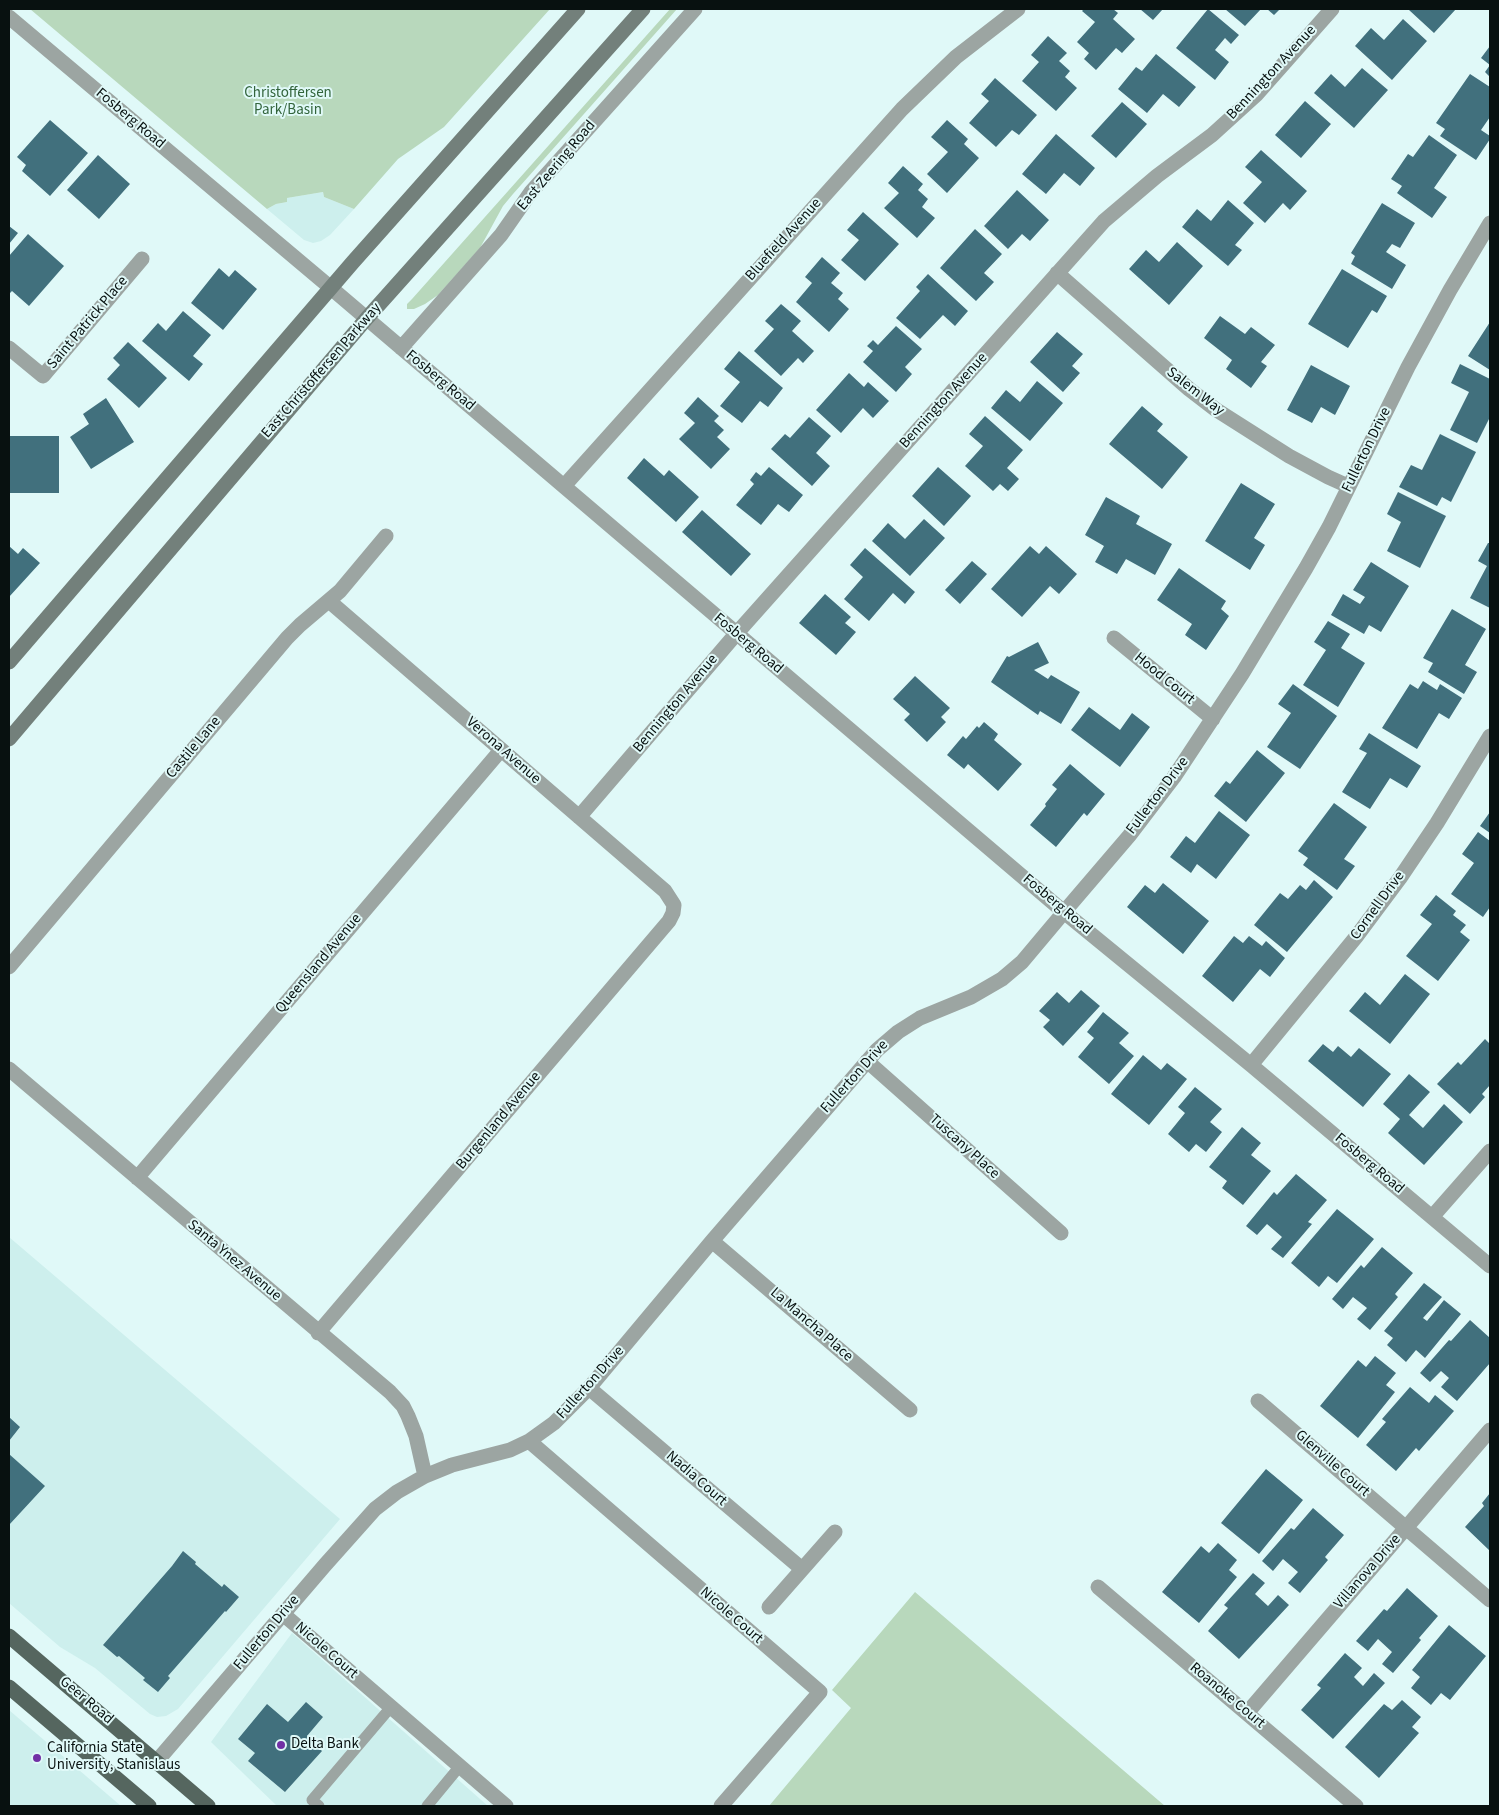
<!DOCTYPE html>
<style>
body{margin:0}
#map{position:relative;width:1499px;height:1815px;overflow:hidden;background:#e0f9f8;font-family:"Source Sans 3",sans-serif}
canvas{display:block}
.frame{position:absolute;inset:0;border:10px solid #081110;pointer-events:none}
</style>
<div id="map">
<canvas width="1499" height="1815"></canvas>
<div class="frame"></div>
</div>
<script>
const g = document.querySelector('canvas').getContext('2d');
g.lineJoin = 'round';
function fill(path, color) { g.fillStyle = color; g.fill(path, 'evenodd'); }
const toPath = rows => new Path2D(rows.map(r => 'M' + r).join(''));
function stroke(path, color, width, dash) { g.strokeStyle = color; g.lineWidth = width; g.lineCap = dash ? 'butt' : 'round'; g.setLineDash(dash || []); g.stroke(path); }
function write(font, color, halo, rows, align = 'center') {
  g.font = font + ' "Source Sans 3",sans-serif'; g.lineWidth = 4; g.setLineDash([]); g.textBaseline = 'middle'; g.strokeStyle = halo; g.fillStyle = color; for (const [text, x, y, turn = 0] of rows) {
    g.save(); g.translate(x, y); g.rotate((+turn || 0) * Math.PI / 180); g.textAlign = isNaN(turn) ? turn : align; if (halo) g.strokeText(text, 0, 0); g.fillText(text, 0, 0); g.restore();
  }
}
fill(toPath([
 [323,192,324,197,354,209,330,235,321,241,313,243,304,240,267,209,276,204,287,202,287,198],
 [9,1237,340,1519,178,1709,166,1716,157,1717,150,1714,95,1668,60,1647,9,1603],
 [292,1633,488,1806,277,1806,211,1742],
 [9,1710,121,1806,9,1806]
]), '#cdefed');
fill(toPath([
 [30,9,550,9,444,127,398,159,354,209,324,197,323,192,287,198,287,202,276,204,267,209],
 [670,9,677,9,513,194,503,206,480,248,438,295,425,304,414,309,407,309,407,304,412,299],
 [915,1592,1165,1806,769,1806,851,1708,832,1690]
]), '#b8d8bc');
fill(toPath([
 [1084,9,1113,9,1118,13,1113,19,1135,39,1122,53,1116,48,1096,70,1084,59,1089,53,1077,42,1095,22,1082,11],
 [1140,9,1163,9,1153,20],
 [1208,9,1239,35,1231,44,1225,38,1215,50,1229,62,1215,80,1176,48],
 [1225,9,1261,9,1245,26],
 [1267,9,1280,9,1274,15],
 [1411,9,1456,9,1434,33,1409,10],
 [1403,19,1427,41,1392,80,1355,46,1371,28,1384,40],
 [1048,36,1067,53,1059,61,1070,71,1065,77,1077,88,1056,111,1022,81,1039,62,1031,55],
 [1490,46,1490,77,1485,72,1490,65,1481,58],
 [1156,54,1196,87,1179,107,1163,94,1147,113,1118,89,1136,67,1142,71],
 [1362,68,1388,90,1354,128,1314,93,1331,74,1345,87],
 [1470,74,1490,87,1490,117,1481,130,1490,136,1490,139,1476,160,1440,136,1445,129,1436,123],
 [995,78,1037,115,1019,135,1012,130,996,147,969,123,989,101,981,94],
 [1305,101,1331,124,1301,158,1275,135],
 [1122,102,1147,124,1116,158,1091,136],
 [50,120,88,153,50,196,22,171,26,165,17,157],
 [947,120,968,139,964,144,979,158,947,193,927,174,948,152,931,137],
 [1056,134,1095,168,1080,186,1064,173,1046,194,1022,174],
 [1429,135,1457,155,1434,188,1447,197,1432,218,1397,193,1402,186,1391,179,1408,154,1413,157],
 [1261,150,1307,191,1290,210,1283,203,1265,223,1243,203,1262,182,1245,167],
 [98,155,130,184,99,219,67,190],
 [903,166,923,184,918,190,928,199,922,207,935,218,917,238,884,208,899,193,888,183],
 [1017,190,1049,220,1030,241,1022,234,1008,249,984,226],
 [1228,200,1254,223,1235,245,1242,250,1228,266,1182,227,1197,209,1211,221],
 [1382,203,1415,223,1400,248,1392,244,1386,252,1406,265,1392,289,1351,264,1355,256,1351,253],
 [863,212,899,244,865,281,841,260,859,240,847,230],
 [9,226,18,233,9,244],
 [975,229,1002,254,984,273,994,282,976,301,940,268],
 [28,234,64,266,29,306,12,291,9,294,9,256],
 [1177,242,1203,266,1169,305,1129,269,1146,250,1159,262],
 [822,257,840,273,831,283,843,293,838,299,849,309,829,332,796,302,812,283,805,277],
 [219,268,229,277,235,270,257,289,223,330,191,303],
 [1342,269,1387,296,1377,313,1372,310,1348,348,1308,324],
 [928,274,968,311,955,326,943,315,920,339,896,318,920,291,916,287],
 [781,304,801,321,792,331,814,351,803,363,798,358,781,376,754,351,774,329,765,321],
 [183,311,211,335,193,356,203,364,189,381,142,341,158,323,166,331],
 [1220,316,1245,334,1251,327,1275,345,1261,362,1267,366,1251,388,1226,369,1232,360,1204,338],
 [1490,322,1490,370,1468,356],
 [896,326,922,349,905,367,912,374,896,392,863,362,873,351,867,346,873,340,878,345],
 [1057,332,1083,354,1072,366,1080,373,1063,392,1030,362],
 [128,342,167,378,139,408,107,379,120,365,113,358],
 [739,351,783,388,768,407,760,401,742,423,720,406,740,382,724,369],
 [1460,364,1490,379,1490,417,1477,443,1450,430,1469,392,1451,383],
 [1311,365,1350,386,1335,415,1321,407,1312,423,1287,410],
 [849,373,864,387,868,382,889,401,873,418,863,408,841,433,816,410],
 [1037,381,1063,403,1030,441,991,408,1006,390,1020,402],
 [698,397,719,416,714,421,724,430,717,437,730,449,711,469,679,439,695,423,684,413],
 [106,398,134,442,91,469,70,437,89,424,83,414],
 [1142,406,1163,424,1157,431,1188,457,1162,489,1109,444],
 [985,416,1023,450,1007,468,1019,479,1008,491,1000,484,993,491,965,466,983,446,969,434],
 [809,417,831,436,816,453,830,466,812,486,771,449,785,434,790,438],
 [1440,434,1476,452,1451,502,1442,497,1437,506,1399,487,1411,465,1422,470],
 [9,436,59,436,59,493,9,493],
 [644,458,664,476,669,470,699,497,676,522,627,478],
 [769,467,803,495,789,512,778,504,761,525,736,505,754,484,750,480,756,472,761,476],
 [938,467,971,496,944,526,912,496],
 [1241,483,1275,504,1254,538,1265,545,1250,570,1205,541],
 [1398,492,1446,516,1420,568,1387,551,1401,522,1387,514],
 [1106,497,1140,516,1136,524,1172,544,1155,575,1126,559,1117,574,1095,562,1104,546,1085,535],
 [702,510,751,554,731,576,682,532],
 [924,519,945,538,910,576,872,541,888,523,905,539],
 [1488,543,1490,543,1490,608,1470,598,1487,566,1478,561],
 [9,546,18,554,23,548,40,563,9,597],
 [1030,546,1039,554,1046,546,1077,574,1059,594,1050,586,1022,617,991,589],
 [865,548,915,592,905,604,893,593,869,621,844,599,863,577,850,565],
 [972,561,987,574,960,604,945,590],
 [1371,562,1409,586,1381,632,1369,625,1364,634,1331,615,1343,594,1360,604,1365,597,1353,590],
 [1179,568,1226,601,1221,609,1229,616,1206,650,1185,635,1192,624,1157,600],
 [825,594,851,617,845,623,856,632,836,655,799,623],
 [1452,609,1486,629,1465,665,1477,672,1464,694,1428,672,1433,663,1423,658],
 [1328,621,1350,634,1341,648,1365,663,1338,707,1303,685,1326,650,1314,642],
 [1038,642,1049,663,1034,670,1048,679,1051,675,1080,692,1061,724,1040,711,1038,715,991,682,1007,656,1009,657],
 [915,676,950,708,941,717,946,722,927,742,904,720,910,714,893,699],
 [1423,681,1437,690,1440,684,1462,698,1449,719,1439,713,1417,749,1382,728,1410,684,1418,689],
 [1293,684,1337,716,1300,769,1267,747,1291,713,1278,704],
 [1089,707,1120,730,1132,713,1150,727,1120,767,1071,730],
 [984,722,998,734,994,740,1022,764,998,791,968,764,964,769,947,755,963,736,966,739,977,726,979,728],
 [1369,733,1421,766,1407,788,1390,778,1370,809,1342,792,1367,753,1359,749],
 [1257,750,1285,773,1246,822,1214,796,1226,781,1230,784],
 [1070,764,1105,794,1087,816,1084,813,1056,847,1030,825,1046,806,1045,804,1057,789,1052,785],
 [1334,803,1367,827,1344,859,1355,866,1337,890,1303,865,1308,858,1298,851],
 [1219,811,1250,835,1216,879,1197,864,1191,873,1170,857,1186,836,1195,843],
 [1490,812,1490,833,1480,826],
 [1478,832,1490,841,1490,907,1483,917,1451,894,1474,863,1462,854],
 [1314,880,1333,897,1287,952,1254,925,1280,893,1288,899,1300,885,1306,890],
 [1163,883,1209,921,1183,954,1127,907,1145,885,1155,893],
 [1436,895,1456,911,1453,915,1466,925,1460,932,1470,940,1438,981,1406,956,1432,924,1420,915],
 [1234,936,1243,943,1249,936,1262,946,1266,941,1285,958,1270,977,1260,969,1233,1002,1202,976],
 [1405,974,1430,994,1390,1044,1349,1011,1365,992,1380,1005],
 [1081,990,1100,1006,1063,1046,1043,1027,1050,1020,1039,1011,1057,992,1069,1003],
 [1103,1012,1129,1033,1119,1043,1134,1056,1109,1084,1078,1057,1094,1038,1087,1032],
 [1485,1039,1490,1044,1490,1085,1482,1094,1485,1097,1470,1114,1437,1084,1458,1062,1461,1065],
 [1323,1044,1333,1052,1338,1046,1351,1057,1359,1048,1391,1074,1363,1107,1308,1061],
 [1143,1055,1161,1070,1167,1063,1187,1079,1149,1125,1111,1094],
 [1409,1074,1430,1092,1409,1115,1423,1128,1444,1104,1463,1122,1424,1165,1388,1133,1400,1119,1383,1104],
 [1195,1087,1222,1109,1210,1122,1222,1132,1206,1152,1196,1144,1189,1152,1168,1134,1185,1113,1178,1107],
 [1242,1127,1261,1143,1251,1155,1271,1171,1243,1205,1222,1188,1227,1181,1209,1167],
 [1296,1174,1327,1200,1308,1222,1312,1224,1283,1258,1271,1249,1282,1237,1267,1224,1257,1235,1246,1226,1274,1192,1277,1195],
 [1337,1209,1374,1239,1337,1283,1328,1276,1319,1287,1291,1263],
 [1382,1247,1413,1273,1395,1294,1398,1297,1370,1330,1357,1319,1367,1308,1353,1297,1343,1309,1332,1299,1361,1265,1364,1268],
 [1424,1283,1442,1297,1423,1318,1427,1321,1444,1300,1461,1314,1425,1358,1416,1350,1406,1362,1387,1345,1393,1338,1384,1331],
 [1470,1320,1490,1338,1490,1363,1457,1401,1441,1387,1449,1378,1441,1371,1430,1382,1420,1373,1449,1340,1451,1341],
 [1375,1356,1396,1373,1386,1385,1395,1392,1358,1438,1320,1406,1358,1360,1366,1367],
 [1410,1387,1429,1403,1435,1395,1454,1411,1419,1451,1416,1448,1396,1471,1366,1445,1386,1422,1382,1419],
 [9,1417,20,1427,9,1441],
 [9,1454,45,1486,9,1525],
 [1266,1469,1303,1500,1259,1554,1221,1523],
 [1490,1493,1490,1551,1465,1527,1484,1506,1482,1503],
 [1313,1508,1344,1535,1325,1557,1328,1560,1300,1593,1288,1583,1298,1572,1283,1559,1273,1571,1262,1561,1291,1528,1294,1530],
 [1218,1543,1237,1560,1229,1570,1237,1577,1199,1623,1162,1592,1201,1546,1209,1553],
 [183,1551,196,1562,195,1564,222,1587,224,1584,239,1597,226,1612,225,1611,168,1676,170,1678,158,1692,143,1680,145,1678,119,1656,117,1657,103,1645,172,1566],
 [1253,1573,1265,1583,1255,1594,1268,1606,1278,1595,1289,1605,1239,1659,1208,1631,1228,1608,1224,1605],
 [1407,1588,1438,1616,1419,1638,1421,1640,1393,1673,1382,1664,1392,1652,1378,1639,1368,1651,1356,1641,1384,1609,1387,1611],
 [1449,1625,1486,1656,1450,1700,1441,1693,1431,1705,1411,1688,1420,1677,1412,1670],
 [1345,1653,1362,1668,1354,1677,1363,1686,1374,1673,1385,1683,1333,1739,1301,1710,1321,1688,1317,1685],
 [1402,1700,1421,1717,1412,1727,1419,1733,1379,1778,1345,1747,1384,1704,1392,1710],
 [306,1702,323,1717,307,1736,322,1751,285,1792,248,1761,255,1753,238,1739,267,1704,288,1722]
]), '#41707d');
stroke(toPath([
 [319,1806,312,1800,391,1707],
 [427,1806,460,1766]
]), '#9ca5a2', 11);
stroke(toPath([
 [9,17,331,288,1064,912,1251,1065,1490,1266],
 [1057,273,1189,389,1215,409,1289,456,1328,477,1348,486],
 [9,348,43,376,142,259],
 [401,348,501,235,531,192,695,9],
 [564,486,902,109,956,57,1018,9],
 [1114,638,1213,719],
 [579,817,736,634,1104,221,1157,176,1212,135,1256,95,1332,9],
 [9,967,287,638,300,625,340,591,386,536],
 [867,1061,1061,1233],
 [1251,1065,1356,937,1400,878,1437,823,1490,736],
 [9,1069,390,1392,403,1406,408,1416,416,1436,425,1476],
 [137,1178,501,750],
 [1432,1217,1490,1151],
 [712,1241,910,1410],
 [318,1333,669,921,673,913,674,905,665,891,329,601],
 [589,1388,802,1569],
 [1258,1401,1490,1600],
 [529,1441,820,1692,721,1806],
 [1098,1587,1356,1806],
 [769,1607,835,1532],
 [283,1614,506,1806],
 [1247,1713,1490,1430],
 [157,1761,325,1565,375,1509,397,1492,425,1476,452,1465,510,1450,529,1441,554,1423,589,1388,712,1241,877,1050,898,1032,920,1018,971,997,1002,979,1022,962,1064,912,1129,836,1174,777,1242,674,1306,568,1329,527,1408,367,1450,290,1490,223]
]), '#9ca5a2', 15);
stroke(toPath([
 [9,662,353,262,578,9],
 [9,739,367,318,643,9]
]), '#73807b', 15);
stroke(toPath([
 [9,1636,208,1806],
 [9,1687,149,1806]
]), '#55665f', 15);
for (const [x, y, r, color] of [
 [281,1745,5,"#7230a5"],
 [37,1758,5,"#7230a5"]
]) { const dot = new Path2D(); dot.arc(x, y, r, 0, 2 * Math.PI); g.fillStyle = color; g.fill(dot); stroke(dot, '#e0f9f8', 2); }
write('15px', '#081110', '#e0f9f8', [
 ["Bennington Avenue",1272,73,-47],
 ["Fosberg Road",130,119,40],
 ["East Zeering Road",557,166,-50],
 ["Bluefield Avenue",784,240,-48],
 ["Saint Patrick Place",88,323,-50],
 ["East Christoffersen Parkway",322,371,-49],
 ["Fosberg Road",440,381,40],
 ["Salem Way",1195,392,38],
 ["Bennington Avenue",944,401,-48],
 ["Fullerton Drive",1367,450,-64],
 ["Fosberg Road",748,644,40],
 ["Hood Court",1164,679,39],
 ["Bennington Avenue",676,704,-50],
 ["Castile Lane",194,748,-50],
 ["Verona Avenue",503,751,41],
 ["Fullerton Drive",1158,796,-53],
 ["Fosberg Road",1057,905,40],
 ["Cornell Drive",1378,906,-54],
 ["Queensland Avenue",319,964,-50],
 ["Fullerton Drive",855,1077,-48],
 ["Burgenland Avenue",499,1121,-50],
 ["Tuscany Place",964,1147,42],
 ["Fosberg Road",1369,1164,40],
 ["Santa Ynez Avenue",234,1261,40],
 ["La Mancha Place",811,1325,41],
 ["Fullerton Drive",591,1383,-48],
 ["Glenville Court",1332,1464,41],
 ["Nadia Court",696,1479,41],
 ["Villanova Drive",1368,1572,-49],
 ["Nicole Court",731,1616,41],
 ["Fullerton Drive",267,1633,-50],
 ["Nicole Court",326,1651,41],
 ["Roanoke Court",1227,1696,40],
 ["Geer Road",86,1701,40]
]);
write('15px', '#32643b', '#e0f9f8', [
 ["Christoffersen",288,94],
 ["Park/Basin",288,111]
]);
write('15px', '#081110', '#e0f9f8', [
 ["Delta Bank",291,1745],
 ["California State",47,1749],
 ["University, Stanislaus",47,1766]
], 'left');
</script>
